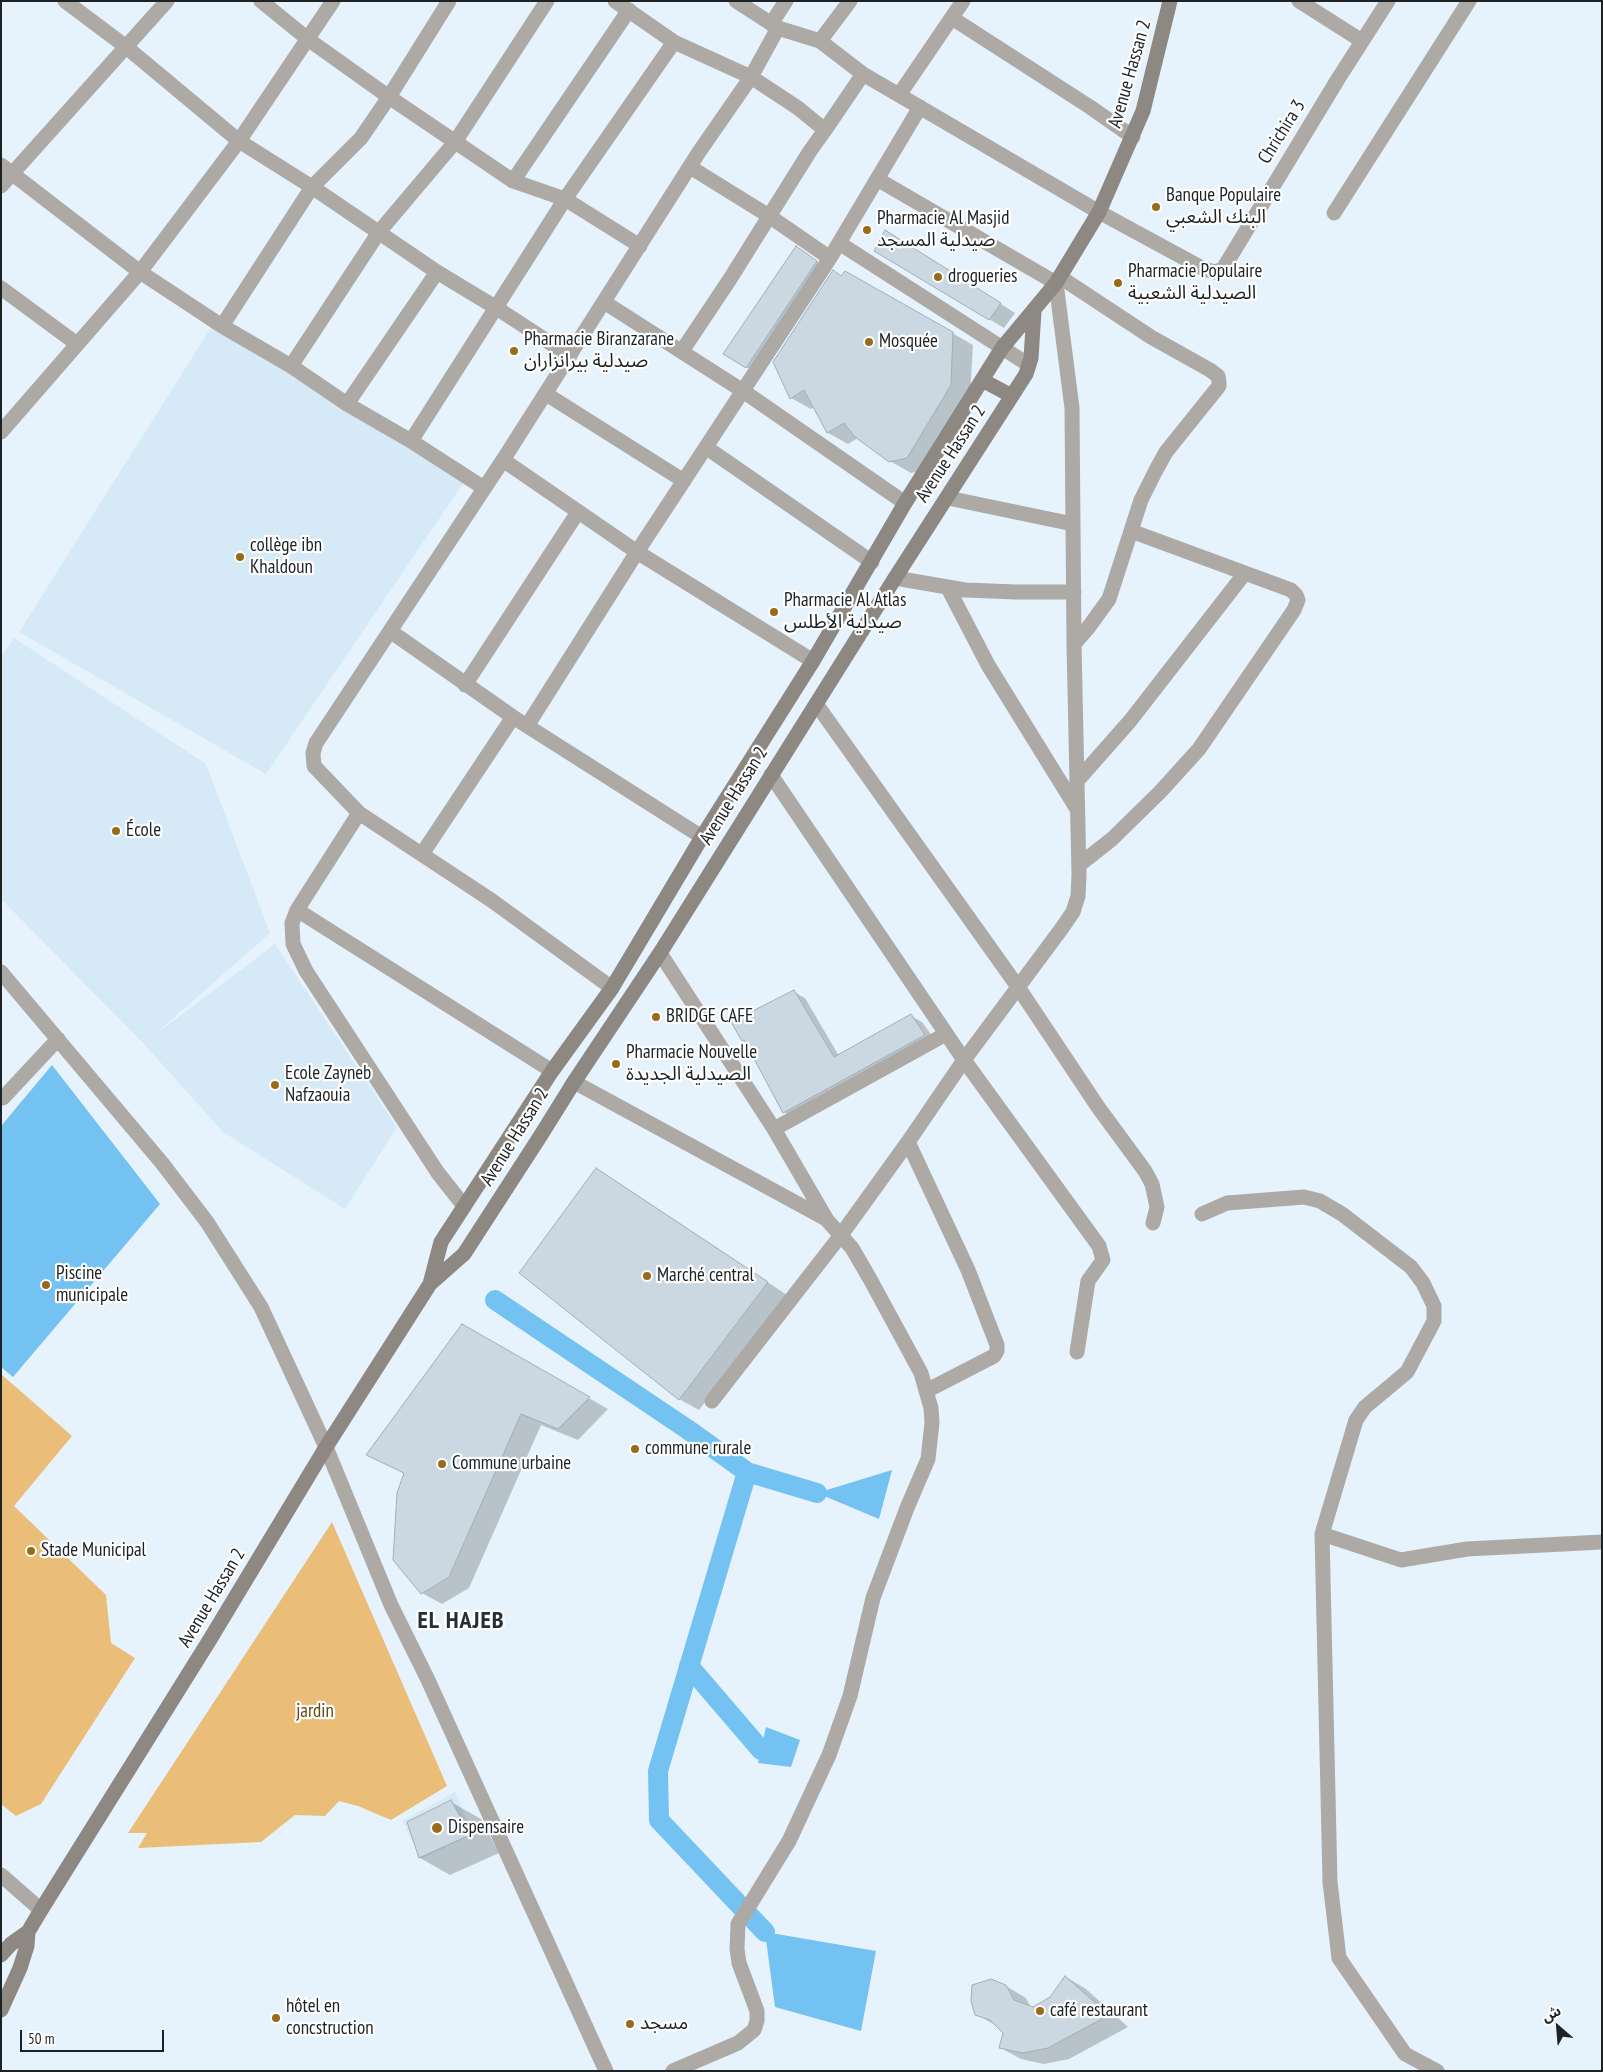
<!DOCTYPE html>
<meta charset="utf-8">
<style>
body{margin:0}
#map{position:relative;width:1603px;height:2072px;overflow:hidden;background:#e7f3fc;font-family:"PT Sans Narrow","Noto Sans Arabic",sans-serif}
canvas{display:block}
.frame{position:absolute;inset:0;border:2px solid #1d2225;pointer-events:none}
.north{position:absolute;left:1533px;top:2002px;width:50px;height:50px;-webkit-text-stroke:4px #fefefe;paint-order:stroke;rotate:333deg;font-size:14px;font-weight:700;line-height:20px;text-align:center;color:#1d2225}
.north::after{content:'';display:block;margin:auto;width:18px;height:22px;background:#1d2225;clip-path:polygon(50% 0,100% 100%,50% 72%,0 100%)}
.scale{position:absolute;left:20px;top:2030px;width:144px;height:22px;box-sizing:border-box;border:2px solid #1d2225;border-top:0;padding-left:6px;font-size:15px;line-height:18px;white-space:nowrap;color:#1d2225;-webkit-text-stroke:4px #fefefe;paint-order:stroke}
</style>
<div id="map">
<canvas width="1603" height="2072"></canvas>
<div class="frame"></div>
<div class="north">ش</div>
<div class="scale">50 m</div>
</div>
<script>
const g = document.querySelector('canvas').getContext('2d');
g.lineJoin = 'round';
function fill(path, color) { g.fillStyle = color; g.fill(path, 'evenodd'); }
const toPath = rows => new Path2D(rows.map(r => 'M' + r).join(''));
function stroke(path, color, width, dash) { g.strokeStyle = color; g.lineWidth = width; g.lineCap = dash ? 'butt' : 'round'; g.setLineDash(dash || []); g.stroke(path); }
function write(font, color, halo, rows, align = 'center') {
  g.font = font + ' "PT Sans Narrow","Noto Sans Arabic",sans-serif'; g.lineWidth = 4.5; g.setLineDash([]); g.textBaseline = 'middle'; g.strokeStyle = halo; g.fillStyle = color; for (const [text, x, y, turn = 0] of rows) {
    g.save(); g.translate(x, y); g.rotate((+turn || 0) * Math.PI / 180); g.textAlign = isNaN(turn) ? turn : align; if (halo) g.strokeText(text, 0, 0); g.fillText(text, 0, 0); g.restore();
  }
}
fill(toPath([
 [212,326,464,482,266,774,19,632],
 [14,638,206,764,270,933,152,1037,275,944,397,1127,345,1209,223,1132,144,1044,1,899,1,657],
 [455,1792,473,1834,421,1859,402,1821]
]), '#d5e9f6');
fill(toPath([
 [1,1374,72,1436,14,1506,106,1595,111,1643,135,1658,41,1804,16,1816,1,1804],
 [332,1522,447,1786,391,1820,358,1806,339,1801,325,1816,295,1815,261,1842,138,1848,147,1833,128,1833]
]), '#eabd78');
fill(toPath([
 [52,1065,160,1204,13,1377,1,1367,1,1126],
 [892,1470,879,1519,817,1493],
 [766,1727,800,1740,791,1767,758,1763],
 [765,1932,876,1951,861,2031,775,2007]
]), '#73c2f2');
fill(toPath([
 [886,231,1015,313,1004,328,989,319],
 [797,248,831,270,761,376,746,367],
 [846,272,973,345,970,397,927,469,911,473,890,461,858,438,848,444,828,433,814,407,811,409,791,398],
 [794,992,805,998,839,1056,911,1016,922,1022,936,1041,795,1119,784,1112,746,1042,743,1040],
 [597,1169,787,1295,699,1410,679,1399],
 [462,1326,608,1409,578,1440,541,1425,469,1588,442,1604,422,1593,405,1474,368,1454],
 [451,1802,481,1819,499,1853,450,1875,420,1858,408,1822],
 [1066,1977,1086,1989,1128,2027,1069,2059,1044,2064,1021,2059,1001,2048,1005,2033,997,2026,976,2014,1006,1986,1026,1998,1032,2009,1051,1998]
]), '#0003');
stroke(toPath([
 [495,1300,687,1429,747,1472,817,1493],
 [747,1472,658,1771,659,1820,765,1932],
 [689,1666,761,1750]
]), '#73c2f2', 20);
const building = toPath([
 [885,230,1001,303,989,320,874,251,885,230],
 [796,246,817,261,746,368,723,354,796,246],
 [833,270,841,276,845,271,953,332,951,385,907,458,889,462,855,437,844,423,827,433,804,390,790,399,773,362,833,270],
 [794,990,834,1057,911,1014,925,1035,783,1113,744,1040,742,1041,731,1022,794,990],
 [596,1168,768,1282,679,1400,519,1273,596,1168],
 [462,1324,590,1397,558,1429,521,1414,449,1577,421,1594,393,1560,397,1493,404,1473,366,1455,462,1324],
 [451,1800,470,1835,419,1858,407,1822,451,1800],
 [1065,1976,1109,2015,1048,2048,1023,2053,999,2048,1003,2033,990,2020,975,2015,971,2001,972,1985,991,1979,1006,1985,1014,2000,1033,2007,1050,1997,1065,1976]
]);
fill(building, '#ccd8e1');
stroke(building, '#a2aeb6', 1);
stroke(toPath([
 [65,1,125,46,239,141,312,187,437,272,495,307,570,356],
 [261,1,309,40,389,97,513,181,565,199,640,246],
 [615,1,674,42,751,77,798,108,825,130,810,151,730,279,682,351],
 [736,1,778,28,820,41,863,74,1099,212,1204,269,1215,272,1223,269,1226,264,1338,79,1388,1],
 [1299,1,1362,41],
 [952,18,1090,107,1133,137],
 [771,24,786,1],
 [820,41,850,1],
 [899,95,963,1],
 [825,130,863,74],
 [1,165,140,272,222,326,291,366,347,404,411,441,565,199,674,42],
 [690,167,769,216,830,258],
 [513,181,629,10],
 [1,186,167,1],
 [1334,213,1469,1],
 [839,243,1029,365],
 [1060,277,1151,337,1210,370,1218,376,1219,382,1219,386,1166,452,1156,470,1141,500,1109,599,1088,628,1074,644],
 [1,288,77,344],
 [604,302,743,391,905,503],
 [222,326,312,187,361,138,389,97,449,1],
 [291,366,379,232,455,142,547,1],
 [546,394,684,481],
 [347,404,437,272],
 [1,432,140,272,239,141,333,1],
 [411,441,484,488],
 [707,448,872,562],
 [503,460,699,152,751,77,778,28],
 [948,498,1073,524],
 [895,578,965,590,1016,592,1074,592],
 [948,588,988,665,1077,809],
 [390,631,503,460,637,552,813,661],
 [465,685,578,512],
 [817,705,1018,987,1098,1107,1145,1171,1152,1184,1157,1207,1153,1223],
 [527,726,637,552,830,258,920,107],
 [771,775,964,1060,1099,1246,1103,1260,1088,1281,1077,1352],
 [1077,781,1130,721,1245,573],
 [359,813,314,766,313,753,316,743,390,631,513,717,702,837],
 [422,854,513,717],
 [1079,865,1112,839,1160,792,1199,749,1294,610,1298,600,1296,595,1291,590,1131,531],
 [297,910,552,1071],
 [660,953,774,1129,827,1220,852,1248,870,1279,921,1373,931,1408,932,1423,928,1459,907,1508,873,1598,850,1696,829,1755,789,1841,738,1924,737,1949,739,1963,757,2011,757,2021,754,2030,738,2043,673,2071],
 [1,972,162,1163,207,1222,261,1307,326,1447,391,1605,428,1680,606,2071],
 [574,1082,826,1219],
 [3,1098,58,1039],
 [774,1129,946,1034],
 [908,1142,968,1270,997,1345,997,1351,994,1356,926,1391],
 [464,1206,438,1173,306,971,293,944,292,923,297,910,359,813,491,900,612,988],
 [1202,1214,1227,1203,1304,1197,1320,1201,1342,1214,1411,1267,1423,1283,1434,1306,1434,1321,1407,1372,1365,1407,1356,1420,1322,1534,1330,1882,1339,1958,1405,2054,1437,2071],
 [712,1401,841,1235,908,1142,964,1060,1062,928,1073,912,1078,896,1079,875,1074,644,1072,408,1056,283,877,179],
 [1322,1534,1401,1560,1467,1549,1602,1542],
 [1,1875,41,1910]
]), '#adaaa5', 15);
stroke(toPath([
 [982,380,1012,396],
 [430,1284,441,1242,552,1071,612,988,702,837,813,661,905,503,1002,348,1056,283,1099,212,1143,111,1170,1],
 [1,1955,11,1944,28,1932],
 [1,2010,20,1968,27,1946,28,1932,41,1910,209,1641,326,1447,430,1284,464,1254,541,1135,574,1082,660,953,895,578,1026,374,1031,358,1034,311]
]), '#8d8881', 15);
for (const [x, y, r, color] of [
 [1156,207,5,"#976b19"],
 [867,230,5,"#976b19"],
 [938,277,5,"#976b19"],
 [1118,283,5,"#976b19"],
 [869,342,5,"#976b19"],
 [514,351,5,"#976b19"],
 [240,557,5,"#976b19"],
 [774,612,5,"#976b19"],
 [116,831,5,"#976b19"],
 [656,1017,5,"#976b19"],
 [616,1064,5,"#976b19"],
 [275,1085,5,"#976b19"],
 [647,1276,5,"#976b19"],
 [46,1285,5,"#976b19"],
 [635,1449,5,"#976b19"],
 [442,1464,5,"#976b19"],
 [31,1551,5,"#976b19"],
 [437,1828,6,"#976b19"],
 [1040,2011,5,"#976b19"],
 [276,2018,5,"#976b19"],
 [630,2024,5,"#976b19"]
]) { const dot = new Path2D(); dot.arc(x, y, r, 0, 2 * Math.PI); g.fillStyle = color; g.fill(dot); stroke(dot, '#fefefe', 2); }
write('19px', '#1d2225', '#fefefe', [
 ["Avenue Hassan 2",1130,74,-74],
 ["Chrichira 3",1282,132,-58],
 ["Avenue Hassan 2",951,454,-57],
 ["Avenue Hassan 2",734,796,-58],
 ["Avenue Hassan 2",515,1137,-58],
 ["Avenue Hassan 2",212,1598,-59]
]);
write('19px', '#1d2225', '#fefefe', [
 ["Banque Populaire",1166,196],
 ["البنك الشعبي",1166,218],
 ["Pharmacie Al Masjid",877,219],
 ["صيدلية المسجد",877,241],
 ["Pharmacie Populaire",1128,272],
 ["الصيدلية الشعبية",1128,294],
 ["drogueries",948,277],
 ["Pharmacie Biranzarane",524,340],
 ["صيدلية بيرانزاران",524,362],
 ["Mosquée",879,342],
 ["collège ibn",250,546],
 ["Khaldoun",250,568],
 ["Pharmacie Al Atlas",784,601],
 ["صيدلية الأطلس",784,623],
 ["École",126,831],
 ["BRIDGE CAFE",666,1017],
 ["Pharmacie Nouvelle",626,1053],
 ["الصيدلية الجديدة",626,1075],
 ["Ecole Zayneb",285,1074],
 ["Nafzaouia",285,1096],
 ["Piscine",56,1274],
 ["municipale",56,1296],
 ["Marché central",657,1276],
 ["commune rurale",645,1449],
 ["Commune urbaine",452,1464],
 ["Stade Municipal",41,1551],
 ["Dispensaire",448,1828],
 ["hôtel en",286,2007],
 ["concstruction",286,2029],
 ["café restaurant",1050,2011],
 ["مسجد",640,2024]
], 'left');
write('19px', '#684911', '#fefefe', [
 ["jardin",315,1712]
]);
g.letterSpacing = '1px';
write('bold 24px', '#252e35', '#fefefe', [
 ["EL HAJEB",461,1621]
]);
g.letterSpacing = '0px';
</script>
